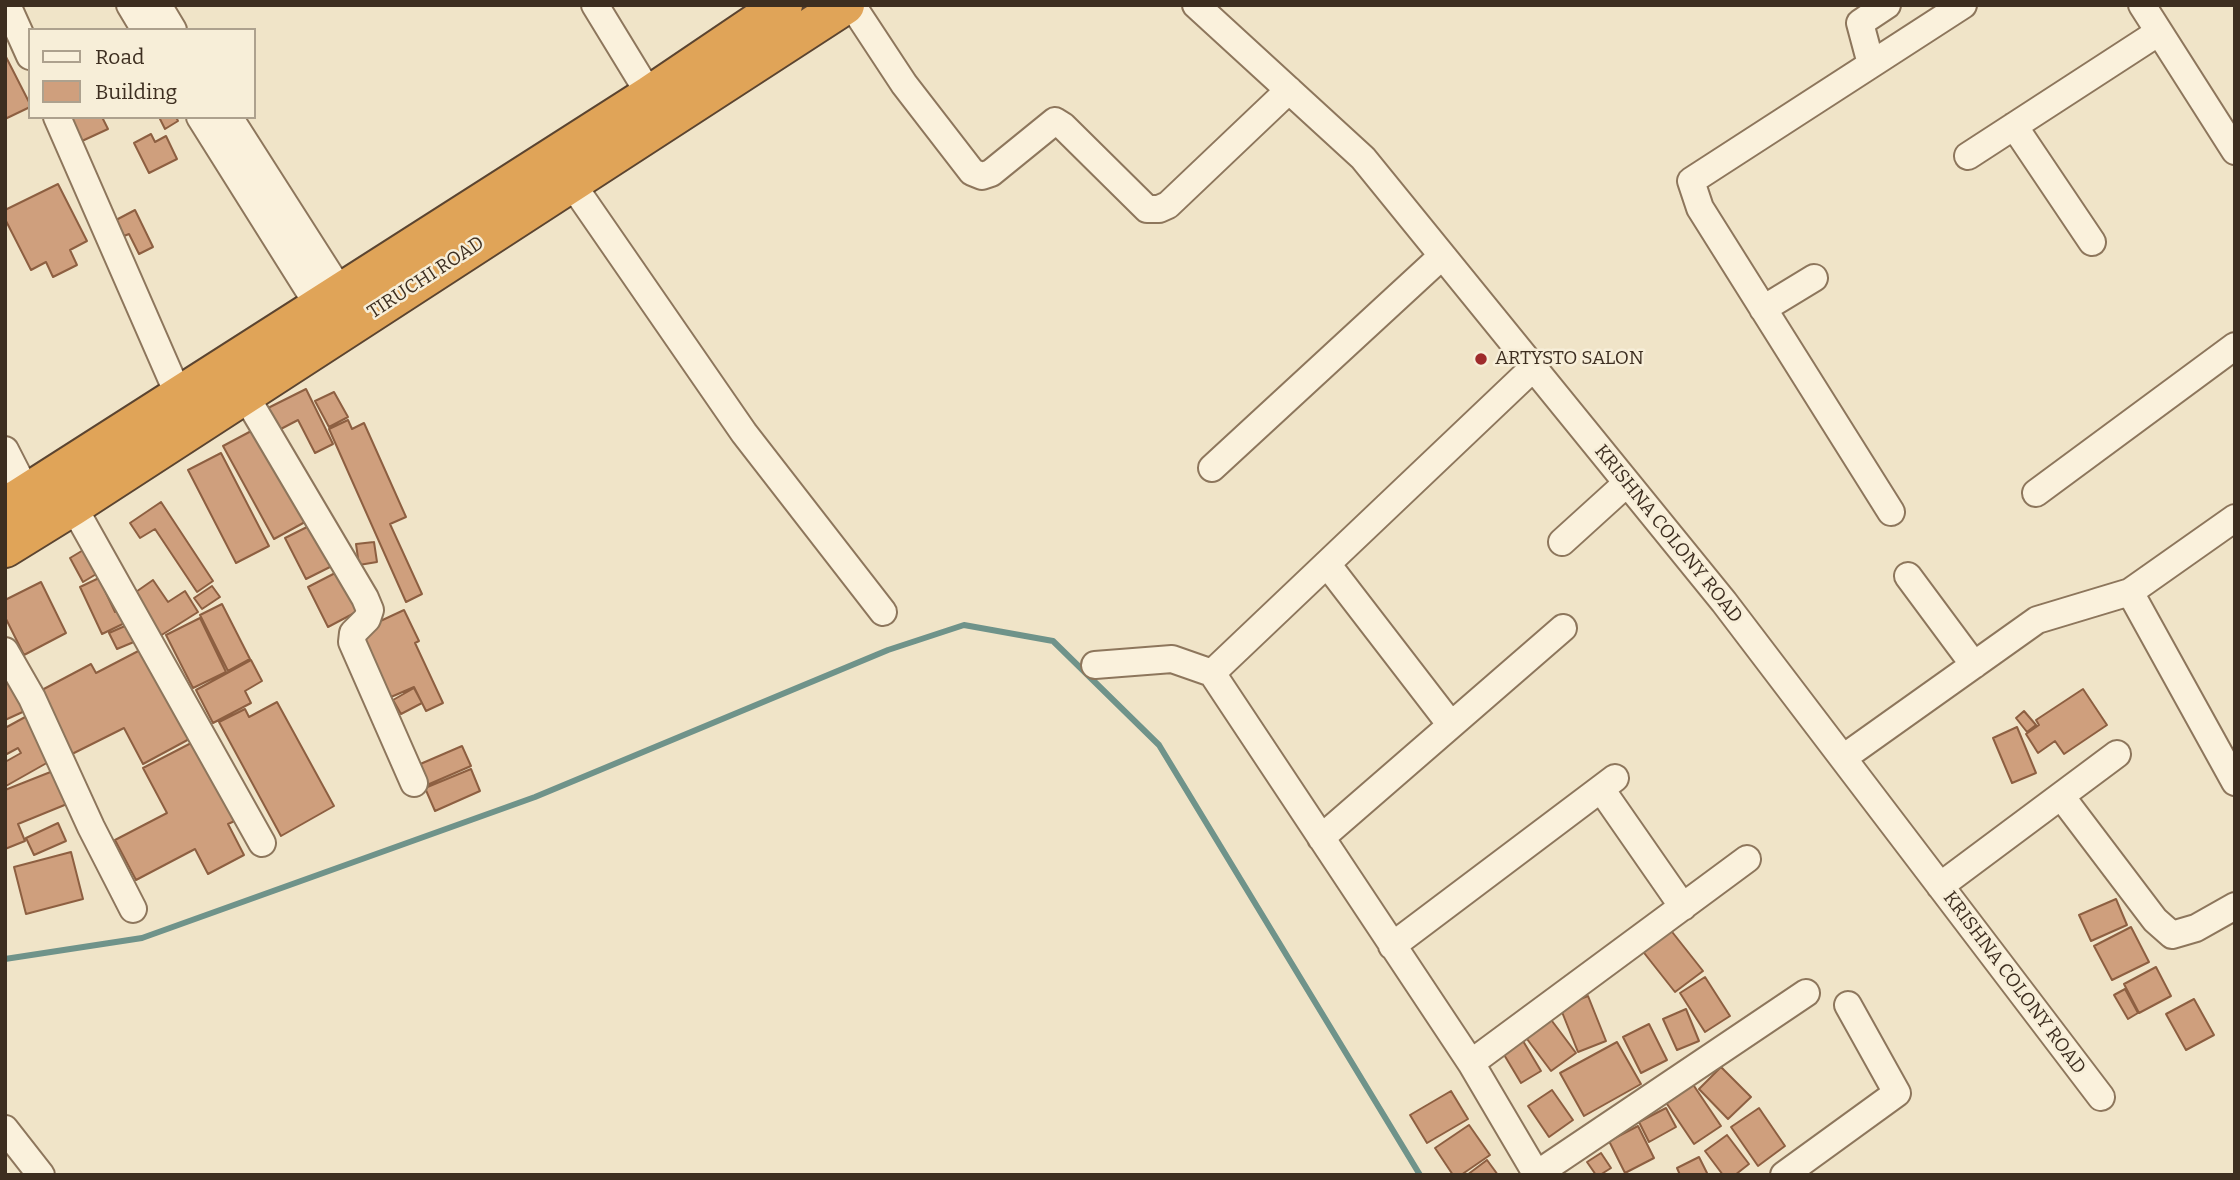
<!DOCTYPE html>
<style>
body{margin:0}
#map{position:relative;width:2240px;height:1180px;overflow:hidden;background:#f0e4c8;font-family:Bitter,serif}
canvas{display:block}
.frame{position:absolute;inset:0;border:7px solid #3d2e20;pointer-events:none}
.legend{position:absolute;left:28px;top:28px;width:228px;height:91px;box-sizing:border-box;background:#f7eed8;border:2px solid #ada18e;margin:0;padding:9px 12px;list-style:none;font-size:21px;color:#3d2e20}
.legend li{display:flex;align-items:center;gap:14px;height:35px}
.legend b{width:35px;border:2px solid #ada18e}
</style>
<div id="map">
<canvas width="2240" height="1180"></canvas>
<div class="frame"></div>
<ul class="legend">
<li><b style="height:9px;background:#faf1dc"></b>Road</li>
<li><b style="height:19px;background:#cf9f7d"></b>Building</li>
</ul>
</div>
<script>
const g = document.querySelector('canvas').getContext('2d');
g.lineJoin = 'round';
const toPath = rows => new Path2D(rows.map(r => 'M' + r).join(''));
function stroke(path, color, width, dash) { g.strokeStyle = color; g.lineWidth = width; g.lineCap = dash ? 'butt' : 'round'; g.setLineDash(dash || []); g.stroke(path); }
function fill(path, color) { g.fillStyle = color; g.fill(path, 'evenodd'); }
function write(font, color, halo, rows, align = 'center') {
  g.font = font + ' Bitter,serif'; g.lineWidth = 5; g.setLineDash([]); g.textBaseline = 'middle'; g.strokeStyle = halo; g.fillStyle = color; for (const [text, x, y, turn = 0] of rows) {
    g.save(); g.translate(x, y); g.rotate((+turn || 0) * Math.PI / 180); g.textAlign = isNaN(turn) ? turn : align; if (halo) g.strokeText(text, 0, 0); g.fillText(text, 0, 0); g.restore();
  }
}
stroke(toPath([
 [5,959,142,938,535,797,888,650,964,625,1053,641,1159,745,1420,1175]
]), '#6f938a', 6);
const building = toPath([
 [5,55,30,104,30,107,5,119,5,55],
 [71,117,102,117,108,129,82,141,71,117],
 [159,117,176,117,178,121,165,129,159,117],
 [151,134,155,142,166,136,177,159,149,173,134,143,151,134],
 [58,184,87,241,70,250,77,265,53,277,46,262,31,270,5,219,5,210,58,184],
 [135,210,153,247,139,254,129,234,124,236,116,220,135,210],
 [306,389,333,444,315,453,298,420,277,431,266,409,306,389],
 [334,392,348,417,329,427,315,401,334,392],
 [348,420,352,429,364,423,406,517,390,524,422,594,406,602,329,429,348,420],
 [255,429,305,522,274,539,223,446,255,429],
 [221,453,269,546,236,563,188,470,221,453],
 [161,502,213,581,197,592,155,529,140,538,130,523,161,502],
 [313,524,334,565,306,579,285,538,313,524],
 [374,542,377,562,359,565,356,544,374,542],
 [90,546,103,570,83,582,70,558,90,546],
 [341,570,362,609,328,627,308,587,341,570],
 [99,578,115,612,127,607,133,619,102,634,80,587,99,578],
 [153,580,168,602,185,591,198,612,160,636,133,594,153,580],
 [41,582,66,633,24,655,5,617,5,600,41,582],
 [212,586,220,597,202,609,194,598,212,586],
 [222,604,250,659,228,671,200,615,222,604],
 [404,610,419,641,415,643,443,703,426,711,414,687,391,697,359,631,404,610],
 [200,618,226,672,193,688,166,635,200,618],
 [134,622,141,639,117,649,109,633,134,622],
 [146,647,193,737,143,764,124,728,68,756,40,691,91,664,96,673,146,647],
 [251,660,262,681,245,691,251,703,213,723,196,690,251,660],
 [5,676,27,710,5,720,5,676],
 [414,688,422,703,401,714,393,700,414,688],
 [2083,689,2107,725,2064,754,2055,741,2038,753,2026,734,2039,725,2036,720,2083,689],
 [277,702,334,806,281,836,219,722,245,709,249,717,277,702],
 [2024,711,2036,725,2027,732,2016,718,2024,711],
 [27,716,52,760,6,786,5,762,21,753,18,748,5,755,5,728,27,716],
 [2017,727,2036,773,2012,783,1993,738,2017,727],
 [197,740,239,819,228,824,244,855,208,874,195,849,136,880,115,840,167,813,143,768,197,740],
 [462,746,471,766,427,785,418,765,462,746],
 [471,769,480,791,435,811,425,788,471,769],
 [53,771,67,804,18,824,25,841,5,849,5,790,53,771],
 [58,823,66,841,34,855,26,838,58,823],
 [71,852,83,899,26,914,14,867,71,852],
 [2116,899,2127,925,2091,941,2079,915,2116,899],
 [2131,927,2149,962,2112,980,2094,946,2131,927],
 [1669,928,1703,971,1675,992,1641,949,1669,928],
 [2156,967,2171,996,2139,1013,2124,984,2156,967],
 [1705,977,1730,1016,1705,1032,1680,993,1705,977],
 [2125,989,2138,1013,2128,1019,2114,995,2125,989],
 [1588,996,1606,1041,1578,1052,1560,1007,1588,996],
 [2194,999,2214,1035,2186,1050,2166,1014,2194,999],
 [1686,1009,1699,1041,1677,1050,1663,1019,1686,1009],
 [1549,1017,1576,1053,1551,1071,1524,1035,1549,1017],
 [1649,1024,1667,1060,1641,1073,1623,1037,1649,1024],
 [1523,1041,1541,1071,1521,1083,1503,1053,1523,1041],
 [1617,1042,1641,1084,1584,1116,1560,1073,1617,1042],
 [1721,1067,1751,1097,1728,1119,1699,1089,1721,1067],
 [1692,1083,1721,1126,1694,1144,1665,1101,1692,1083],
 [1552,1090,1573,1120,1549,1137,1528,1106,1552,1090],
 [1451,1091,1468,1119,1427,1143,1410,1115,1451,1091],
 [1666,1108,1676,1127,1649,1142,1639,1122,1666,1108],
 [1759,1108,1785,1146,1758,1166,1731,1127,1759,1108],
 [1469,1125,1490,1155,1461,1175,1453,1175,1435,1148,1469,1125],
 [1638,1126,1654,1158,1625,1173,1609,1141,1638,1126],
 [1727,1135,1749,1164,1735,1175,1723,1175,1705,1151,1727,1135],
 [1601,1153,1611,1168,1600,1175,1596,1175,1587,1162,1601,1153],
 [1699,1157,1708,1175,1680,1175,1677,1168,1699,1157],
 [1487,1160,1498,1175,1467,1175,1487,1160]
]);
fill(building, '#cf9f7d');
stroke(building, '#8d5f41', 2);
const minor = toPath([
 [7,5,30,56],
 [130,5,145,30],
 [158,5,173,30],
 [595,5,650,95],
 [852,5,904,84,972,172,982,176,991,173,1055,121,1063,126,1147,209,1159,209,1168,205,1289,90],
 [1196,5,1363,158,1724,602,2101,1097],
 [2142,5,2235,151],
 [1871,64,1860,23,1887,5],
 [57,117,179,396],
 [200,117,320,308],
 [229,117,342,294],
 [2014,126,2092,242],
 [1968,156,2159,32],
 [572,184,744,433,883,612],
 [1763,309,1814,278],
 [1533,368,1212,673,1471,1063,1537,1175],
 [245,395,365,598,370,610,367,619,353,633,352,642,414,783],
 [5,450,27,493],
 [1212,468,1442,256],
 [2036,493,2235,346],
 [73,506,262,843],
 [1891,512,1700,208,1691,181,1963,5],
 [1562,542,1627,483],
 [1327,564,1451,725],
 [1908,576,1974,665],
 [2130,592,2235,782],
 [5,651,32,698,91,827,133,909],
 [1095,665,1172,659,1212,673],
 [1843,758,2037,620,2130,592,2235,518],
 [1601,789,1683,907],
 [2061,796,2155,920,2172,935,2196,928,2235,906],
 [1321,838,1563,628],
 [1940,886,2117,754],
 [1392,946,1615,778],
 [1471,1063,1747,859],
 [5,1129,41,1175],
 [1537,1174,1806,993],
 [1784,1175,1897,1093,1848,1005]
]);
const highway = toPath([
 [5,507,650,95,783,5],
 [5,548,73,506,845,5]
]);
stroke(minor, '#8d765c', 30);
stroke(highway, '#5b4430', 42);
stroke(minor, '#faf1dc', 26);
stroke(highway, '#e0a458', 38);
for (const [x, y, r, color] of [
 [1481,359,7,"#9e2a2b"]
]) { const dot = new Path2D(); dot.arc(x, y, r, 0, 2 * Math.PI); g.fillStyle = color; g.fill(dot); stroke(dot, '#f7eed8', 2.5); }
write('19px', '#3d2e20', '#f7eed8', [
 ["TIRUCHI ROAD",426,278,-33],
 ["KRISHNA COLONY ROAD",1668,534,51],
 ["KRISHNA COLONY ROAD",2014,983,53]
]);
write('19px', '#3d2e20', '#f7eed8', [
 ["ARTYSTO SALON",1495,359]
], 'left');
</script>
